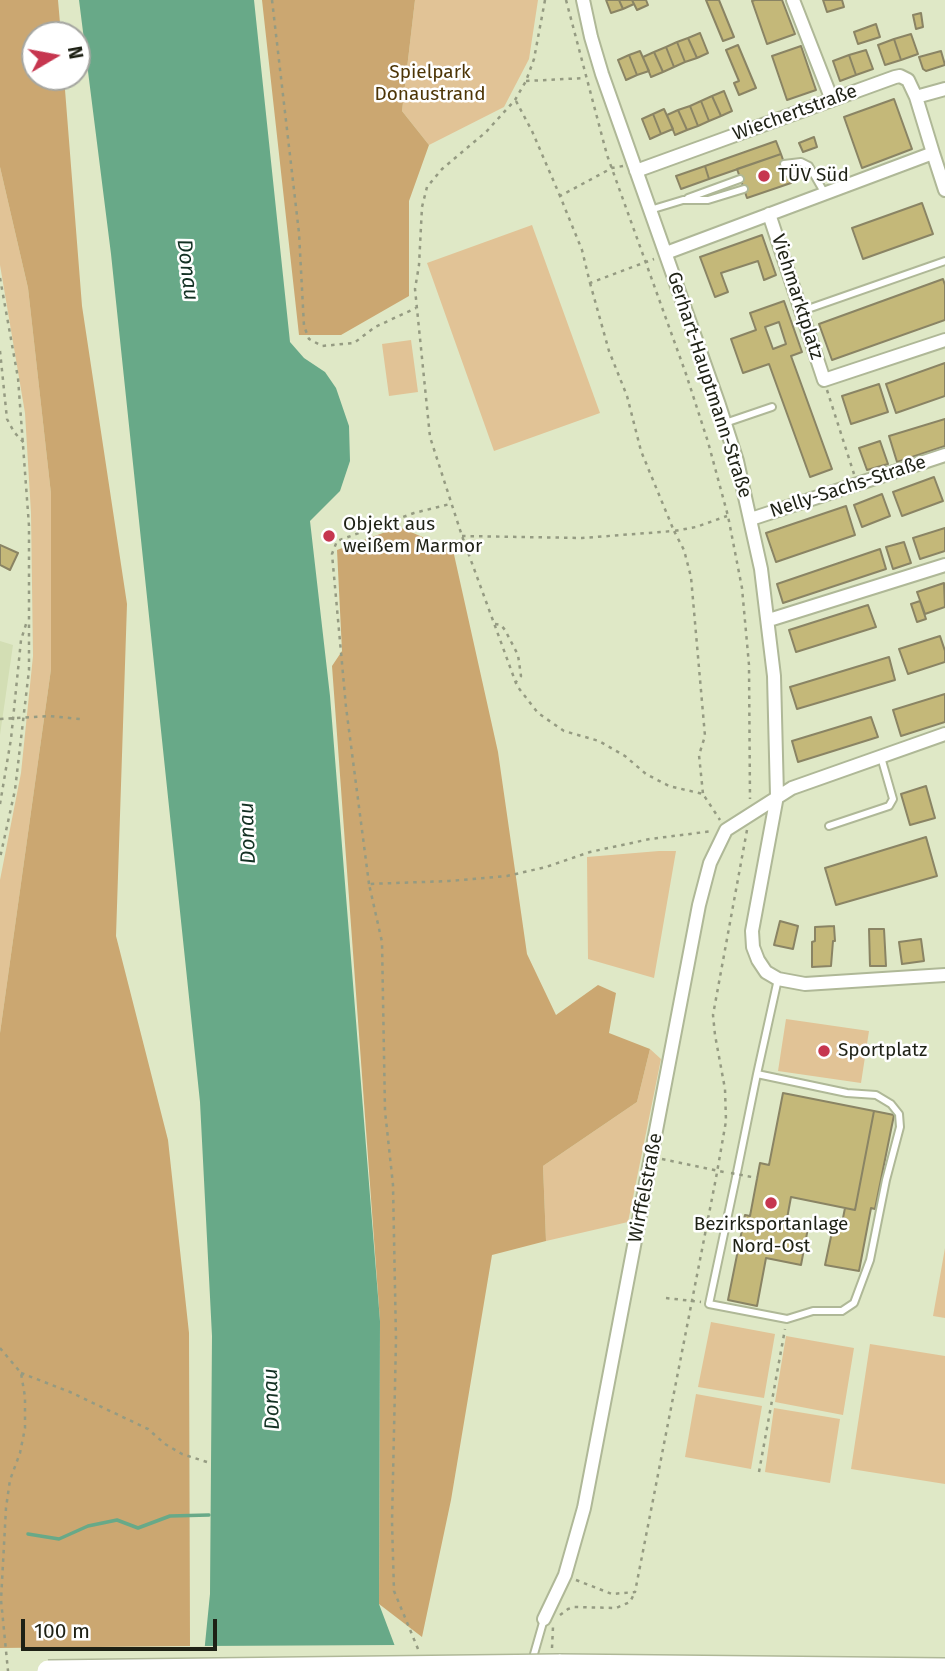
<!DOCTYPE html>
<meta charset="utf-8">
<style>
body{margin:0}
#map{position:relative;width:945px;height:1671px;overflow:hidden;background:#dfe8c6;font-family:"Fira Sans",sans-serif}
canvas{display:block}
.north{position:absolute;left:21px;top:21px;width:70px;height:70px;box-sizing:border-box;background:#fff;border:2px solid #a5a6a1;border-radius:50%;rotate:80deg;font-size:19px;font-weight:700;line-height:28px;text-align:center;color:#1e2115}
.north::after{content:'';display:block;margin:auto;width:24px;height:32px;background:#c6364f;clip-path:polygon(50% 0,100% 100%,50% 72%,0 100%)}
.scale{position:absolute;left:21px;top:1619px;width:196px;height:32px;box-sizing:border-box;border:4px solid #1e2115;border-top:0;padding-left:9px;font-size:21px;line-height:24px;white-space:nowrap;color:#1e2115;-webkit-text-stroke:5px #fff;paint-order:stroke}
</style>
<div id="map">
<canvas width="945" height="1671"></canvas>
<div class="north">N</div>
<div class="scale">100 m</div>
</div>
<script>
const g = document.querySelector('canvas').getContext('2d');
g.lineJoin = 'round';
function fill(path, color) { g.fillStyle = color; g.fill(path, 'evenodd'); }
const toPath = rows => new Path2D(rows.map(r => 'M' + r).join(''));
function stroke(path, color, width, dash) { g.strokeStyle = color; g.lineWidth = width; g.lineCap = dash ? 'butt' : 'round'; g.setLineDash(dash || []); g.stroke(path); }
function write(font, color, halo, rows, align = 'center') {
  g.font = font + ' "Fira Sans",sans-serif'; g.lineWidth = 5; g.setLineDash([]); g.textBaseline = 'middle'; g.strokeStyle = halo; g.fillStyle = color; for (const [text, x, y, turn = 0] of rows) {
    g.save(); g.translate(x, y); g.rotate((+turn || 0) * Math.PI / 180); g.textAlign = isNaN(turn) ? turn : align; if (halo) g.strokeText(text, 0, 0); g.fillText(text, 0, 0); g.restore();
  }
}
fill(toPath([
 [0,641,13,645,0,735]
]), '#d3deb4');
fill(toPath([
 [415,0,538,0,529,59,504,107,429,145,402,111],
 [0,167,28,288,51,494,51,669,0,1033,0,880,21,773,33,656,31,513,25,413,0,265],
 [532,225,600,413,494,451,427,263],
 [411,340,418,392,389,396,382,344],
 [659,851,676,851,654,978,588,959,587,857],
 [786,1019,869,1031,861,1083,778,1071],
 [650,1049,661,1059,628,1222,546,1241,543,1166,637,1102],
 [945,1248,945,1318,933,1316],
 [711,1322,775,1334,764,1398,698,1387],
 [786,1336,854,1348,843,1415,775,1402],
 [870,1344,945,1356,945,1484,851,1469],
 [696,1394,762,1406,751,1469,685,1457],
 [774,1408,840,1419,830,1483,765,1472]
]), '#e1c396');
fill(toPath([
 [0,0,58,0,61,35,35,35,35,77,64,77,82,306,127,604,116,936,168,1140,189,1333,190,1646,0,1648,0,1033,51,669,51,494,28,288,0,167],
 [262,0,415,0,402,111,429,145,409,201,409,296,341,335,299,335],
 [399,527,453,550,498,752,527,954,556,1015,598,985,616,993,609,1033,650,1049,637,1102,543,1166,546,1241,492,1255,451,1500,422,1637,379,1604,380,1321,332,666,342,651,337,550]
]), '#cba771');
fill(toPath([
 [79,0,254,0,290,342,304,358,325,372,336,388,349,426,350,461,340,491,310,521,330,696,380,1321,379,1604,396,1649,204,1654,210,1594,212,1336,200,1102,111,254]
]), '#68a988');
fill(toPath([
 [398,1645,399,1671,200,1671,201,1646]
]), '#dfe8c6');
stroke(toPath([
 [28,1534,59,1539,88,1526,117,1520,138,1528,170,1516,209,1515]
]), '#68a988', 3.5);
const building = toPath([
 [606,0,619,0,623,9,611,13,606,0],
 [619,0,632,0,634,4,623,9,619,0],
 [632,0,646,0,648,5,637,10,632,0],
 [706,0,719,0,734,37,723,41,706,0],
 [755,0,782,0,795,34,767,44,752,1,755,0],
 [823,0,842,0,844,7,827,12,823,0],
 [921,13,923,27,916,29,913,15,921,13],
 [876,24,880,37,858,44,854,32,876,24],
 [700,33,708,53,697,58,688,38,700,33],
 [911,34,918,54,901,60,894,39,911,34],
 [688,38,697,58,685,62,677,42,688,38],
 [894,39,901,60,885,65,878,45,894,39],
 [677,42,685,62,674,67,666,47,677,42],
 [738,45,756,88,739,95,734,83,739,81,726,50,738,45],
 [801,46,816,90,787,100,772,56,801,46],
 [666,47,674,67,663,72,654,52,666,47],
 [866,50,873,69,856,75,849,55,866,50],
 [640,51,649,71,637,75,629,55,640,51],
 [941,51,945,65,926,71,923,69,919,57,941,51],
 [654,52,663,72,651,77,643,57,654,52],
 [629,55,637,75,626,80,618,60,629,55],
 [849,55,856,75,840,81,833,61,849,55],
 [724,91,732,111,721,116,712,96,724,91],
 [712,96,721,116,709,121,701,101,712,96],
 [894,99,912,149,862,168,844,117,894,99],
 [701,101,709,121,698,126,690,106,701,101],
 [690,106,698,126,687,130,678,110,690,106],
 [664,109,673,129,661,134,653,114,664,109],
 [678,110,687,130,675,135,667,115,678,110],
 [653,114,661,134,650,139,642,119,653,114],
 [814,137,817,147,803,152,799,143,814,137],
 [776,141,781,154,709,179,705,166,776,141],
 [781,154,791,183,747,198,737,169,781,154],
 [705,166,709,179,681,189,676,176,705,166],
 [922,203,933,234,863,259,852,228,922,203],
 [762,235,776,275,764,280,758,261,721,273,728,292,715,297,700,257,762,235],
 [943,279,945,285,945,320,832,360,819,324,943,279],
 [784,301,802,352,791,356,832,469,810,477,769,364,743,373,731,339,756,330,750,313,784,301],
 [779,322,786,344,773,349,765,327,779,322],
 [945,363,945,396,896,413,886,384,945,363],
 [879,384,888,412,851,424,842,396,879,384],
 [945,419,945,446,897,462,889,436,945,419],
 [880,441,888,464,867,470,859,448,880,441],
 [934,477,943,501,902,516,893,492,934,477],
 [882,494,890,516,862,527,854,505,882,494],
 [846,506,855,535,776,562,766,533,846,506],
 [945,528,945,551,920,559,913,538,945,528],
 [904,542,911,563,893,569,886,547,904,542],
 [0,545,18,553,10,570,0,565,0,545],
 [880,549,886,569,783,603,777,584,880,549],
 [944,583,945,607,925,614,917,592,944,583],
 [920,601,926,619,917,622,911,604,920,601],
 [868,605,876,627,796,652,789,630,868,605],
 [940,636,945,651,945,662,908,674,899,649,940,636],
 [889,657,895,680,797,709,790,687,889,657],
 [945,694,945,722,901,736,893,710,945,694],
 [871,717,878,737,798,762,792,741,871,717],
 [926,786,935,818,910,825,901,794,926,786],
 [926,837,937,876,836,905,825,868,926,837],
 [780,921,798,926,793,949,774,945,780,921],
 [834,926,835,941,833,941,831,966,812,967,812,942,815,941,815,927,834,926],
 [869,929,884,929,886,966,870,966,869,929],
 [921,939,924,961,902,964,899,942,921,939],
 [783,1093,874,1111,855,1210,791,1197,786,1224,808,1228,801,1265,766,1258,757,1306,728,1300,745,1215,750,1216,760,1163,769,1165,783,1093],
 [874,1111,894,1115,875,1209,871,1208,859,1271,825,1265,833,1227,841,1228,845,1208,855,1210,874,1111]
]);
fill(building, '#c4b879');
stroke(building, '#8a8464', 2);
const service = toPath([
 [784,164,801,162,809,166,824,192],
 [788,173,801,171,815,174],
 [688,198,740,179],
 [650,210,683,200,708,200,744,189],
 [802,311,945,261],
 [725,423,772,407],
 [829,826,889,806,893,799,881,757],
 [757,1074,847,1093,876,1095,891,1104,899,1114,900,1127,886,1180,870,1260,854,1303,842,1311,813,1311,787,1319,709,1304,735,1182,757,1074,778,979],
 [532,1661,544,1619]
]);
const minor = toPath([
 [583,0,591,37,602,74,719,405,737,461,761,569,774,676,777,796,752,931,753,947,758,960,766,972,778,979,805,984,945,975],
 [793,0,832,100],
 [933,153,945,190],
 [636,171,895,77,900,76,908,80,916,97,945,89],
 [769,214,824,380,945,340],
 [666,253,933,153,916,97],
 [751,519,945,455],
 [769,620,945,565],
 [544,1619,565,1575,584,1508,699,905,710,863,726,830,792,788,945,734]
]);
const motorway = toPath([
 [559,1665,945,1669]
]);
stroke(service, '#afb897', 10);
stroke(minor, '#afb897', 16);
stroke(motorway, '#afb897', 24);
stroke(toPath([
 [272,0,299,233,304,326,309,339,322,346,354,343,375,327,416,308],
 [545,0,534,59,526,81,515,100,486,132,442,169,427,187,422,207,419,265,415,289,430,437,462,536,517,686,538,713,564,731,599,741,625,756,646,774,669,786,703,794,720,820],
 [566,0,607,155,686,374,708,442,728,516,742,588,749,665,750,799],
 [526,81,585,78],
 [516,101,532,131,560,196],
 [623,166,612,168,560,196,582,250,590,283,654,259],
 [0,278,18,378,29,526,29,670,15,790,0,858],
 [590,283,609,351,627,396,641,451,674,531,696,527,727,516],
 [0,351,7,419,14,432,24,443],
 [827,390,854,474],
 [462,536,582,538,674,531,684,550,691,577,705,736,699,755,703,794],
 [495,624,501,625,505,630,518,655,521,676,516,682],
 [0,719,49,716,80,719],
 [0,804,11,739,21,640,27,621],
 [369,884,346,707,332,554,337,541,414,513,450,504],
 [662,1159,728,1173],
 [666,1298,701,1302],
 [0,1348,21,1373,25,1397,25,1428,20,1453,10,1480,6,1508,1,1600,8,1671],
 [21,1373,70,1392,148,1429,165,1444,182,1454,210,1463],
 [759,1472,785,1329],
 [576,1580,612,1594,635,1592,716,1178,726,1121,725,1089,715,1035,713,1015,747,830],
 [560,1615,568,1609,574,1607,616,1608,630,1602,635,1592],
 [552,1648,553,1627],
 [418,1649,394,1591,392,1522,396,1340,393,1185,385,1111,382,942,369,884,449,881,507,876,546,867,590,852,650,839,713,831]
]), '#959b82', 2.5, [3.5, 5]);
stroke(service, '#fff', 6);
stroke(minor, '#fff', 12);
stroke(motorway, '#fff', 21);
const motorwayBridge = toPath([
 [48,1671,559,1665]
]);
stroke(motorwayBridge, '#afb897', 24, []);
stroke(toPath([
 [731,1173,757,1178]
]), '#959b82', 2.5, [3.5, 5]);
stroke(motorwayBridge, '#fff', 21);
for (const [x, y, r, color] of [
 [764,176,7,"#c6364f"],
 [329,536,7,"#c6364f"],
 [824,1051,7,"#c6364f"],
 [771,1203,7,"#c6364f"]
]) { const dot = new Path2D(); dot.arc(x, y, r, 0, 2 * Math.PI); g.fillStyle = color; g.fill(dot); stroke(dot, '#fff', 2.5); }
write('19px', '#4d3506', '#fff', [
 ["Spielpark",430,73],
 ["Donaustrand",430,95]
]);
write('19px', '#1e2115', '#fff', [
 ["Wiechertstraße",795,113,-20],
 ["Viehmarktplatz",797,297,72],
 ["Gerhart-Hauptmann-Straße",709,385,72],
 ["Nelly-Sachs-Straße",848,487,-18],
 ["Wirffelstraße",646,1188,-79]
]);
write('19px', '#1e2115', '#fff', [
 ["TÜV Süd",778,176],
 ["Objekt aus",343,525],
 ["weißem Marmor",343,547],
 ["Sportplatz",838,1051],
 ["Bezirksportanlage",771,1225,"center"],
 ["Nord-Ost",771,1247,"center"]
], 'left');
write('italic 21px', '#133123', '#fff', [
 ["Donau",187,270,83],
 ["Donau",248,833,-92],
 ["Donau",272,1399,-92]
]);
</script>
